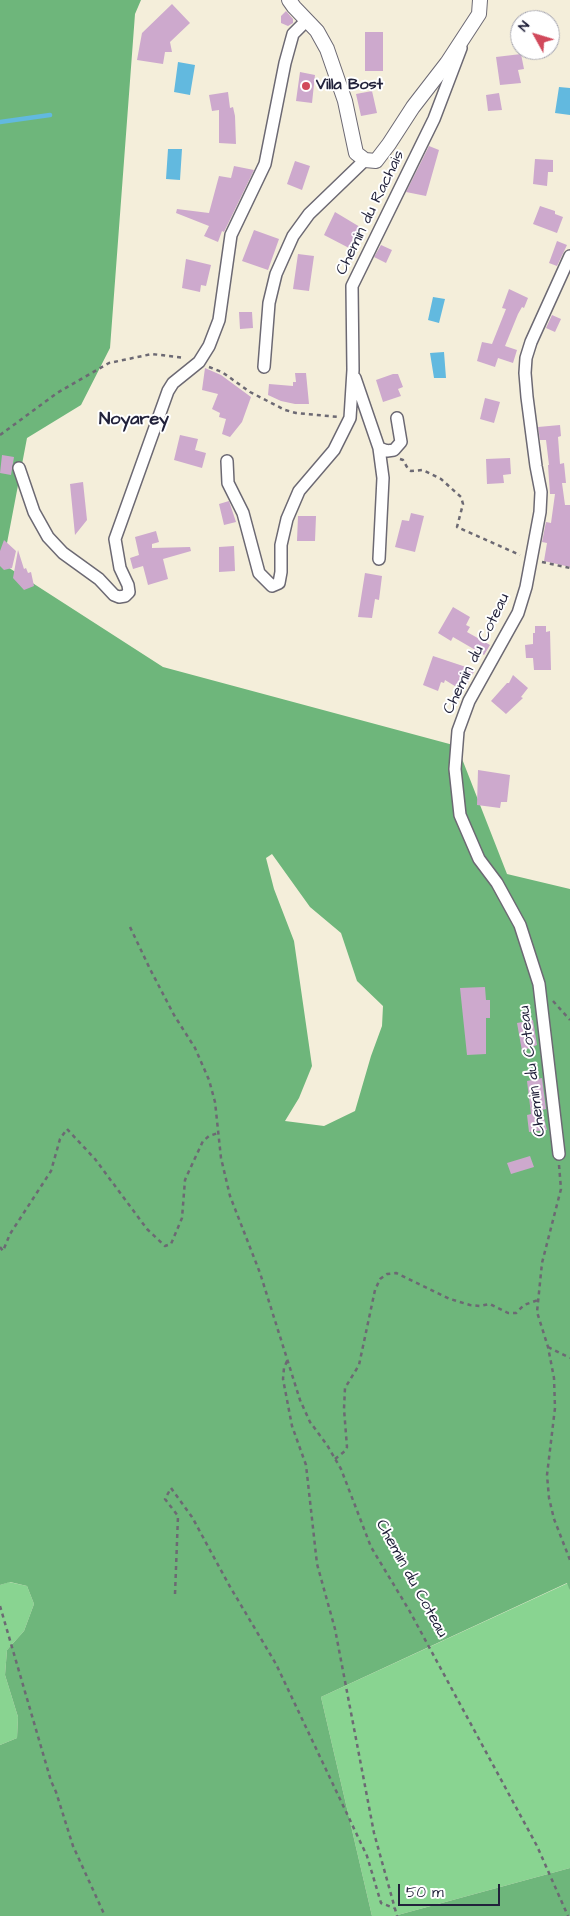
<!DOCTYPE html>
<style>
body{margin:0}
#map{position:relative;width:570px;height:1916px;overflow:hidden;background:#f4eeda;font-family:"Architects Daughter",sans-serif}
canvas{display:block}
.north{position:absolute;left:510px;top:10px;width:50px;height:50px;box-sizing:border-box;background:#fff;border:1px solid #a7a7b1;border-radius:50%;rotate:309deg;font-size:14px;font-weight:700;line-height:20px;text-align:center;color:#22223b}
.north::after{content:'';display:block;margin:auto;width:18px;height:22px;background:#d1495b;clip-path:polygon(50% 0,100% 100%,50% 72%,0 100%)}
.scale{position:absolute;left:398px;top:1884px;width:102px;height:22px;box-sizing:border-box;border:2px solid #22223b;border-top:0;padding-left:6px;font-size:15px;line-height:18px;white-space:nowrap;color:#22223b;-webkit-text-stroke:4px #fff;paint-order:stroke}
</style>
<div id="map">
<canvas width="570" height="1916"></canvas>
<div class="north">N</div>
<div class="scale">50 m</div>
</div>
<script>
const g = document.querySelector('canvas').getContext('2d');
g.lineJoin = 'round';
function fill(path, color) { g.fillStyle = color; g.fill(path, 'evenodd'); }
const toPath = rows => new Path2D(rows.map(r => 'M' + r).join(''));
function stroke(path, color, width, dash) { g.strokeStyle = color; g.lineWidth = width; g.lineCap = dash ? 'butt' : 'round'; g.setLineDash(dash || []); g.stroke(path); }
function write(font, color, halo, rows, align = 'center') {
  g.font = font + ' "Architects Daughter",sans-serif'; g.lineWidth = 4; g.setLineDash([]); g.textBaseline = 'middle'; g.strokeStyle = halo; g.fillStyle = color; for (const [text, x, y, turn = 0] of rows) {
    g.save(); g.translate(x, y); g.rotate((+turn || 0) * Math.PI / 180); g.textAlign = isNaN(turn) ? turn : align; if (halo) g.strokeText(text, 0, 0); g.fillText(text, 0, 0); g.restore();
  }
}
fill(toPath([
 [9,1582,27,1586,34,1604,24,1631,7,1650,5,1675,18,1717,17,1738,0,1745,0,1585],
 [568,1583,570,1591,570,1868,394,1916,372,1916,321,1697]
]), '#89d491');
fill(toPath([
 [0,0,141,0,135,14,110,348,81,405,27,438,3,564,163,667,457,746,507,874,570,889,570,1591,567,1583,321,1697,372,1916,0,1916,0,1745,17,1738,18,1717,5,1675,7,1650,24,1631,34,1604,27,1586,10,1582,0,1585],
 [272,854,310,907,341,933,357,981,383,1006,382,1026,371,1056,355,1111,324,1126,285,1121,299,1098,312,1066,294,941,274,889,266,858],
 [570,1868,570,1916,394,1916]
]), '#6eb67b');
fill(toPath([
 [178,62,195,65,190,95,174,92],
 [559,87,570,88,570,115,555,113],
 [168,149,182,149,180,180,166,179],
 [433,297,445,299,439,323,428,320],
 [444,352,446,378,434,378,430,353]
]), '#62b9df');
stroke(toPath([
 [0,122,50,115]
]), '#62b9df', 4.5);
fill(toPath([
 [172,4,190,23,170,42,172,52,165,52,163,64,137,60,142,33],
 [286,11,293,19,293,23,288,26,281,23,281,16],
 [365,32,383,32,383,71,365,71],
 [521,54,524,69,518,70,521,83,500,85,496,57],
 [300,72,315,75,312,103,296,101],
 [372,91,377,113,361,116,356,94],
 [228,92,230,108,233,107,235,116,236,144,219,143,219,110,212,111,209,95],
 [499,93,502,110,488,111,486,95],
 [429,146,439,150,426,196,406,192],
 [535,159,553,160,553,172,548,172,547,186,533,184],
 [295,161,310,166,302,190,287,184],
 [234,166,254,170,224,232,222,231,218,242,204,236,209,226,176,213,177,209,209,213,219,176,231,178],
 [540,206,555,211,555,214,563,217,557,233,533,224],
 [335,212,360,227,349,248,324,235],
 [254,230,279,239,268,270,242,261],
 [557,241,567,245,557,266,549,263],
 [381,245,392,250,386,263,374,257],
 [298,254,314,256,309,291,293,289],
 [186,259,211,265,206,286,201,285,200,292,182,288],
 [509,289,528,298,524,308,522,307,518,314,505,346,517,350,513,363,498,358,495,367,477,361,482,342,492,344,506,309,502,308],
 [239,312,252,312,253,328,240,329],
 [552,315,561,319,555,332,546,328],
 [205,368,221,375,251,397,242,422,230,437,222,434,226,419,219,417,220,413,212,409,218,394,202,390],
 [295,373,306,373,309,404,295,404,281,401,268,395,269,384,293,386,293,382,296,382],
 [393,374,398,374,403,387,398,389,401,396,383,402,376,380],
 [485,398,500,402,494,423,480,419],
 [560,425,561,436,558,437,560,464,564,463,566,483,562,483,565,505,570,505,570,567,544,561,547,543,542,542,546,522,551,523,555,494,550,494,548,465,549,465,546,440,540,440,538,427],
 [180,435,198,439,195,450,206,453,202,468,174,460],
 [2,455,14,457,11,475,0,473],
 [510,458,511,474,503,475,504,483,487,484,486,459],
 [83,482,87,520,75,535,70,484],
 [229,501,236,522,224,525,219,504],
 [411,513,424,516,415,552,395,547,402,520,409,521],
 [298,516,316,516,315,541,297,541],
 [156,531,159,542,152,544,152,548,190,547,191,551,163,559,168,579,148,585,143,566,133,569,130,558,139,555,135,537],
 [4,540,16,551,12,568,4,570,0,566,0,551],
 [234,546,235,571,219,572,219,547],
 [18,550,24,569,26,568,28,573,31,572,34,586,24,590,13,578],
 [365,573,382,576,379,600,375,599,372,618,358,617],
 [453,607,470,617,466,625,470,627,467,632,490,645,484,655,453,637,451,641,438,633],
 [535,626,546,626,546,632,550,631,551,670,534,670,533,658,526,658,525,645,533,644,533,633,535,633],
 [433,656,475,670,463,691,445,680,444,683,441,682,438,691,423,685],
 [513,675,528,688,521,697,523,698,506,714,491,701,507,683,509,683],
 [478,770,510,775,507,802,501,802,500,808,477,805],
 [485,987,486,1000,490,1000,490,1018,486,1018,486,1054,467,1055,460,988],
 [533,1020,537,1045,522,1051,517,1023],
 [542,1078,546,1109,542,1110,547,1130,529,1132,527,1115,531,1114,527,1081],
 [530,1156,534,1167,511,1174,507,1163]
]), '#cda9cd');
const minor = toPath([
 [264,367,269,303,276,274,293,236,309,214,365,160],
 [355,378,379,448,383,478,379,559],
 [379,448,387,451,394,450,401,442,397,418],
 [227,461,228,483,243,513,259,573,272,586,279,583,281,572,281,545,287,519,299,491,334,450,350,418,353,370,352,286,434,119,461,48],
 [19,468,34,512,48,537,63,553,99,579,114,595,119,597,125,596,129,592,128,585,120,568,115,539,168,391,173,383,199,362,209,346,219,320,231,235,265,164,285,63,293,34,306,21],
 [559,1154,539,984,520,925,497,883,479,859,460,815,455,769,458,731,469,701,518,613,526,587,540,512,541,492,536,466,527,397,525,373,526,358,531,342,570,256]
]);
const tertiary = toPath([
 [289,0,294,7,317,31,327,49,345,101,356,153,365,160,376,161,389,144,413,107,447,63,479,14,480,0]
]);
stroke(minor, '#6c6973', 14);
stroke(tertiary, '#6c6973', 16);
stroke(toPath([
 [209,367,222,372,250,392,285,410,296,413,339,417],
 [0,435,57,393,109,363,152,354,185,358],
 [400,459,403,460,408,469,411,471,423,470,441,479,461,497,463,504,457,527,520,555],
 [542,562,570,568],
 [130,927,150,969,174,1015,195,1048,209,1080,215,1102,221,1158,230,1196,260,1273,300,1400,310,1422,327,1445,341,1469,371,1547,409,1610,537,1846,568,1916],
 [553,1001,570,1020],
 [559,1165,561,1189,542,1263,537,1312,548,1347,554,1378,555,1408,547,1475,549,1498,554,1519,570,1560],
 [0,1247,3,1251,10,1234,51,1171,60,1139,67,1129,95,1159,147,1229,165,1246,171,1244,182,1218,185,1180,189,1171,203,1141,209,1136,218,1133],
 [548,1347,570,1358],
 [287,1361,284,1368,283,1379,292,1426,306,1465,317,1564,335,1629,374,1833,397,1916],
 [335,1459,345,1451,347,1447,344,1409,345,1388,359,1365,375,1290,380,1279,387,1274,396,1273,450,1299,470,1305,480,1306,490,1304,508,1313,516,1313,524,1305,538,1300],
 [175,1594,178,1516,165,1499,171,1488,192,1517,229,1585,276,1664,367,1856,381,1903,394,1908],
 [0,1606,51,1781,56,1792,73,1846,105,1916]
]), '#6c6973', 2.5, [4, 4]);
stroke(minor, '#fff', 11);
stroke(tertiary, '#fff', 14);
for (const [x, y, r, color] of [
 [306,86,5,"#d1495b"]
]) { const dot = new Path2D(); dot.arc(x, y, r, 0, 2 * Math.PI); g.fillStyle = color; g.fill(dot); stroke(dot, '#fff', 2); }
write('bold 16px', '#22223b', '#fff', [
 ["Villa Bost",316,86]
], 'left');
write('16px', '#22223b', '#fff', [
 ["Chemin du Rachais",371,213,-64],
 ["Chemin du Coteau",477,654,-64],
 ["Chemin du Coteau",533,1071,-97],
 ["Chemin du Coteau",411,1579,61]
]);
write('bold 18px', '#22223b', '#fff', [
 ["Noyarey",134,420]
]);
</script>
